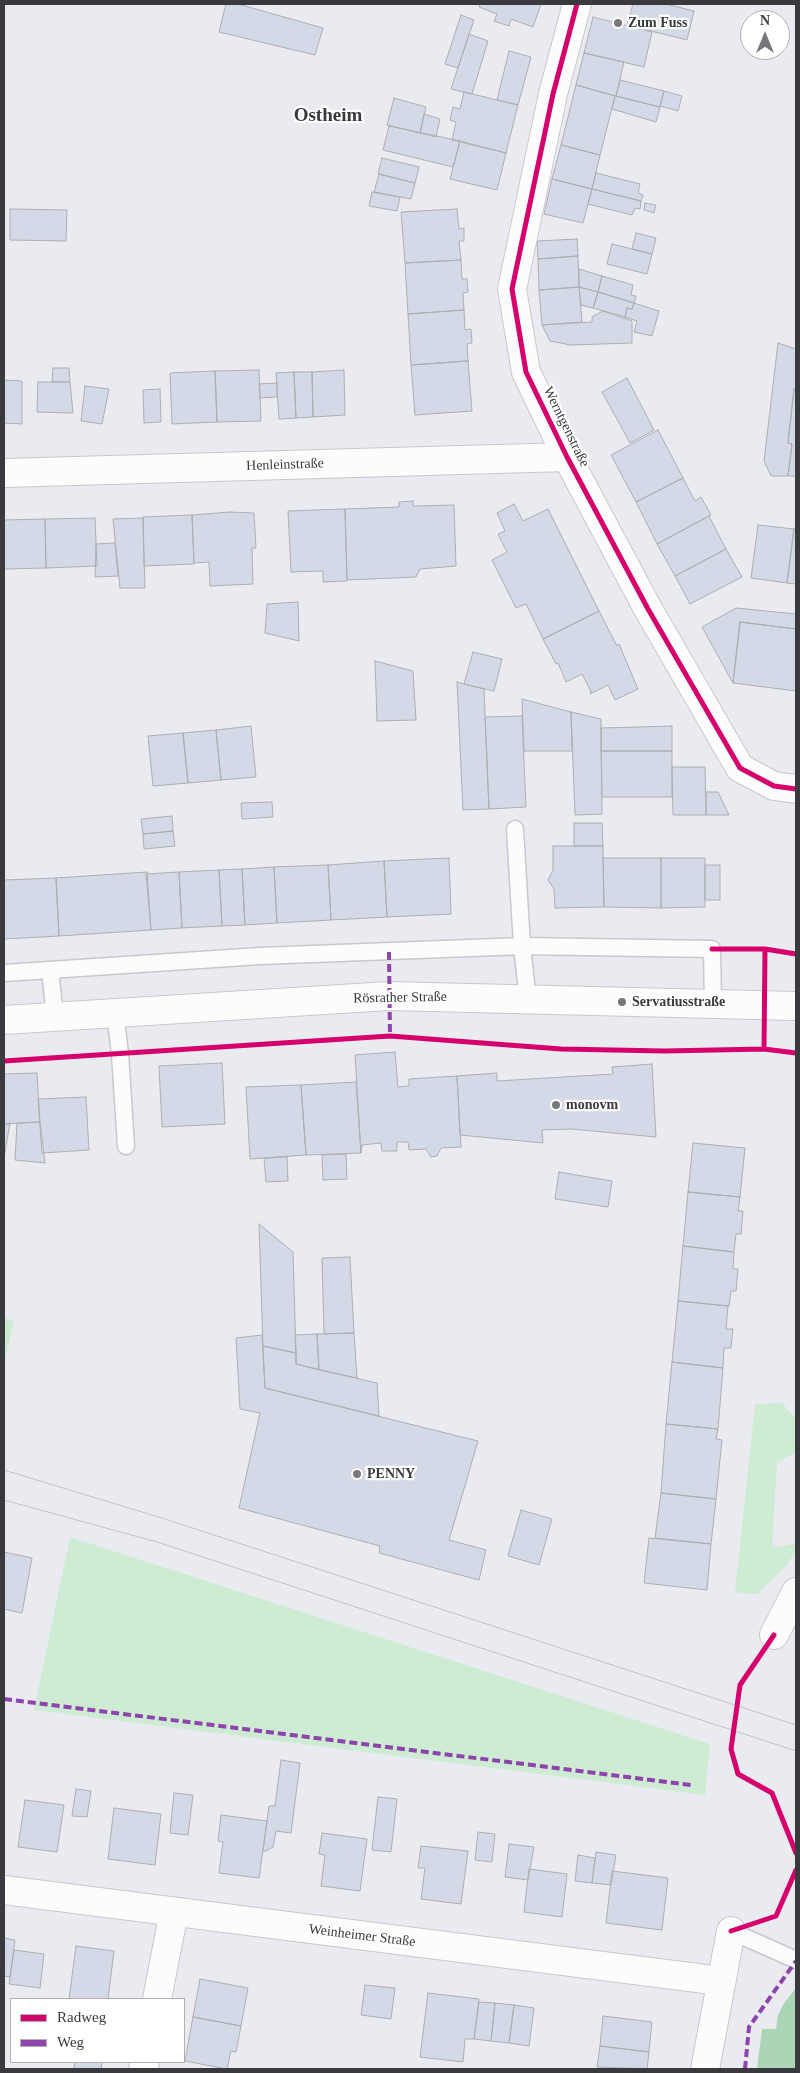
<!DOCTYPE html>
<meta charset="utf-8">
<style>
body{margin:0}
#map{position:relative;width:800px;height:2073px;overflow:hidden;background:#eaebf0;font-family:"Times New Roman",serif}
canvas{display:block}
.frame{position:absolute;inset:0;border:5px solid #393a3e;pointer-events:none}
.legend{position:absolute;left:10px;top:1998px;width:175px;height:65px;box-sizing:border-box;background:#fff;border:1px solid #b0b0b2;margin:0;padding:6px 9px;list-style:none;font-size:15px;color:#393a3e}
.legend li{display:flex;align-items:center;gap:10px;height:25px}
.legend b{width:25px;border:1px solid #b0b0b2}
.north{position:absolute;left:740px;top:10px;width:50px;height:50px;box-sizing:border-box;background:#fff;border:1px solid #b0b0b2;border-radius:50%;rotate:0deg;font-size:14px;font-weight:700;line-height:20px;text-align:center;color:#393a3e}
.north::after{content:'';display:block;margin:auto;width:18px;height:22px;background:#77787c;clip-path:polygon(50% 0,100% 100%,50% 72%,0 100%)}
</style>
<div id="map">
<canvas width="800" height="2073"></canvas>
<div class="frame"></div>
<ul class="legend">
<li><b style="height:6px;background:#d6006c"></b>Radweg</li>
<li><b style="height:6px;background:#8e44ad"></b>Weg</li>
</ul>
<div class="north">N</div>
</div>
<script>
const g = document.querySelector('canvas').getContext('2d');
g.lineJoin = 'round';
function fill(path, color) { g.fillStyle = color; g.fill(path, 'evenodd'); }
const toPath = rows => new Path2D(rows.map(r => 'M' + r).join(''));
function stroke(path, color, width, dash) { g.strokeStyle = color; g.lineWidth = width; g.lineCap = dash ? 'butt' : 'round'; g.setLineDash(dash || []); g.stroke(path); }
function write(font, color, halo, rows, align = 'center') {
  g.font = font + ' "Times New Roman",serif'; g.lineWidth = 4.5; g.setLineDash([]); g.textBaseline = 'middle'; g.strokeStyle = halo; g.fillStyle = color; for (const [text, x, y, turn = 0] of rows) {
    g.save(); g.translate(x, y); g.rotate((+turn || 0) * Math.PI / 180); g.textAlign = isNaN(turn) ? turn : align; if (halo) g.strokeText(text, 0, 0); g.fillText(text, 0, 0); g.restore();
  }
}
fill(toPath([
 [4,1318,14,1321,4,1364],
 [782,1403,796,1419,796,1452,777,1463,772,1548,796,1543,796,1551,786,1566,757,1594,735,1593,755,1404],
 [70,1537,710,1744,705,1795,34,1710]
]), '#ceebd4');
fill(toPath([
 [796,1988,796,2069,757,2069,762,2029,776,2029,778,2015,784,2003]
]), '#acd4b6');
const building = toPath([
 [226,4,238,4,323,28,315,55,219,32,226,4],
 [480,4,541,4,533,27,511,19,509,26,494,21,497,14,479,7,480,4],
 [633,4,666,4,694,11,687,40,627,25,633,4],
 [461,15,474,20,458,68,445,64,461,15],
 [593,17,652,32,644,67,584,53,593,17],
 [469,34,488,41,472,94,451,89,469,34],
 [509,51,531,57,518,105,497,100,509,51],
 [584,53,624,62,616,96,576,85,584,53],
 [620,80,664,91,660,107,616,96,620,80],
 [576,85,615,96,600,155,561,145,576,85],
 [664,91,682,96,678,111,660,106,664,91],
 [464,92,518,105,506,153,452,140,456,122,450,120,453,107,460,109,464,92],
 [615,96,660,107,656,122,612,109,615,96],
 [394,98,426,107,420,133,387,125,394,98],
 [424,114,440,119,436,137,420,133,424,114],
 [389,126,460,141,453,167,383,150,389,126],
 [460,141,506,153,497,190,450,179,460,141],
 [561,145,600,155,592,189,552,179,561,145],
 [382,158,419,167,415,183,378,174,382,158],
 [596,173,640,184,638,193,643,195,641,201,592,189,596,173],
 [379,174,415,183,411,199,374,192,379,174],
 [552,179,592,189,583,223,544,214,552,179],
 [592,189,641,201,640,209,635,208,632,215,588,204,592,189],
 [372,192,400,197,397,211,369,206,372,192],
 [645,203,656,205,654,213,644,210,645,203],
 [10,209,67,210,66,241,10,240,10,209],
 [457,209,459,229,464,228,464,241,459,241,461,260,405,263,401,212,457,209],
 [636,233,656,238,652,254,632,249,636,233],
 [577,239,578,256,538,259,537,241,577,239],
 [612,244,652,254,647,274,607,264,612,244],
 [578,256,579,287,539,290,538,259,578,256],
 [461,260,462,279,467,279,468,292,463,293,464,310,408,314,405,263,461,260],
 [579,269,602,276,598,292,579,287,579,269],
 [602,276,633,285,631,295,636,296,634,303,598,292,602,276],
 [579,287,598,292,593,308,581,305,579,287],
 [579,287,582,322,542,325,539,290,579,287],
 [598,292,634,303,632,309,627,308,625,317,593,308,598,292],
 [634,303,659,311,652,336,634,332,637,321,625,317,627,308,632,309,634,303],
 [464,310,465,330,471,329,472,343,467,344,468,361,411,365,408,314,464,310],
 [603,311,632,321,632,343,571,345,550,341,542,325,592,322,592,317,603,311],
 [778,343,796,349,796,389,794,389,788,443,792,444,788,476,771,476,764,461,778,343],
 [468,361,472,411,415,415,411,365,468,361],
 [53,368,69,368,70,382,52,382,53,368],
 [259,370,261,421,217,422,215,371,259,370],
 [344,370,345,415,313,417,312,372,344,370],
 [215,371,217,422,172,424,170,373,215,371],
 [294,372,312,372,313,417,296,418,294,372],
 [294,372,296,418,279,419,276,373,294,372],
 [627,378,654,430,630,443,602,392,627,378],
 [4,380,22,381,22,424,4,423,4,380],
 [38,382,70,382,73,413,37,412,38,382],
 [277,383,277,397,260,398,259,384,277,383],
 [85,386,109,389,102,424,81,421,85,386],
 [160,389,161,422,144,423,143,390,160,389],
 [794,389,796,389,796,476,788,476,792,444,788,443,794,389],
 [658,430,683,478,636,502,611,455,658,430],
 [683,478,695,501,701,497,711,515,657,544,636,502,683,478],
 [413,501,413,506,454,505,456,566,420,569,416,577,347,580,345,509,399,507,399,502,413,501],
 [514,504,523,521,548,509,599,611,543,639,526,604,516,608,492,560,507,552,498,534,505,531,497,513,514,504],
 [345,509,347,581,323,582,323,571,291,572,288,511,345,509],
 [230,512,254,513,256,548,252,548,253,584,210,586,209,562,194,563,192,515,230,512],
 [192,515,194,564,144,566,143,517,192,515],
 [709,516,726,549,675,576,657,544,709,516],
 [95,518,97,566,46,568,45,519,95,518],
 [143,518,145,588,120,588,113,519,143,518],
 [45,519,46,568,4,569,4,520,45,519],
 [758,525,794,529,787,583,751,578,758,525],
 [794,529,796,529,796,584,787,583,794,529],
 [115,543,118,576,95,577,96,544,115,543],
 [726,549,742,577,690,604,675,576,726,549],
 [298,602,299,641,265,633,267,604,298,602],
 [736,608,796,614,796,629,740,622,733,683,702,627,736,608],
 [599,611,617,646,619,644,638,689,615,700,608,685,590,694,591,691,582,674,566,682,558,663,556,664,543,639,599,611],
 [740,622,796,629,796,691,733,683,740,622],
 [473,652,502,659,494,691,464,684,473,652],
 [375,661,413,671,416,720,377,721,375,661],
 [457,682,484,689,489,809,463,810,457,682],
 [522,699,571,712,572,751,524,751,522,699],
 [571,712,601,719,602,814,575,815,571,712],
 [522,716,526,807,489,809,485,717,522,716],
 [251,726,256,777,221,780,216,730,251,726],
 [672,726,672,751,601,751,601,728,672,726],
 [216,730,221,780,188,783,183,733,216,730],
 [183,733,188,783,153,786,148,736,183,733],
 [601,751,672,751,672,797,602,797,601,751],
 [672,767,705,767,706,815,673,815,672,767],
 [706,792,718,792,729,815,706,815,706,792],
 [272,802,273,817,242,819,241,803,272,802],
 [172,816,173,831,143,834,141,819,172,816],
 [574,823,602,823,603,846,574,846,574,823],
 [173,831,175,846,144,849,143,834,173,831],
 [553,846,603,846,604,907,555,908,554,889,548,880,553,870,553,846],
 [449,858,451,914,387,917,384,861,449,858],
 [603,858,661,858,661,908,604,907,603,858],
 [661,858,705,858,705,907,661,908,661,858],
 [384,861,387,917,331,920,328,865,384,861],
 [328,865,331,920,277,923,274,867,328,865],
 [705,865,720,865,720,900,705,900,705,865],
 [274,867,277,923,245,925,242,869,274,867],
 [242,869,245,925,222,926,219,870,242,869],
 [219,870,222,926,182,928,179,872,219,870],
 [147,872,151,930,59,936,56,878,147,872],
 [179,872,182,928,151,930,146,874,179,872],
 [56,878,59,936,4,939,4,880,56,878],
 [395,1052,398,1087,409,1086,409,1079,457,1076,461,1147,441,1148,437,1156,431,1157,426,1149,409,1150,408,1142,397,1142,397,1151,382,1151,381,1143,362,1145,361,1153,355,1055,395,1052],
 [222,1063,225,1124,162,1127,159,1066,222,1063],
 [652,1064,656,1137,571,1129,542,1130,543,1143,460,1135,457,1076,497,1073,497,1081,613,1074,612,1067,652,1064],
 [37,1073,40,1122,4,1124,4,1074,37,1073],
 [356,1082,361,1153,306,1155,301,1085,356,1082],
 [301,1085,306,1155,250,1159,246,1087,301,1085],
 [86,1097,89,1150,42,1153,38,1099,86,1097],
 [40,1122,45,1163,15,1160,17,1123,40,1122],
 [10,1123,4,1158,4,1124,10,1123],
 [693,1143,745,1148,740,1197,688,1192,693,1143],
 [346,1154,347,1179,323,1180,322,1155,346,1154],
 [287,1157,288,1181,266,1182,264,1158,287,1157],
 [559,1172,612,1181,608,1207,555,1199,559,1172],
 [688,1192,740,1197,738,1211,743,1211,741,1234,736,1234,734,1252,683,1246,688,1192],
 [259,1224,293,1252,296,1353,263,1346,259,1224],
 [683,1246,734,1252,733,1269,738,1269,736,1291,731,1291,729,1306,678,1301,683,1246],
 [350,1257,354,1333,324,1334,322,1258,350,1257],
 [678,1301,728,1306,726,1329,733,1329,731,1348,724,1348,723,1368,672,1362,678,1301],
 [354,1333,357,1378,319,1370,317,1334,354,1333],
 [317,1334,319,1370,296,1364,296,1353,295,1335,317,1334],
 [262,1335,265,1388,478,1441,449,1540,486,1550,479,1580,379,1553,380,1546,239,1508,260,1413,240,1409,236,1338,262,1335],
 [263,1346,296,1353,296,1364,377,1383,379,1416,265,1388,263,1346],
 [672,1362,723,1368,718,1429,666,1424,672,1362],
 [666,1424,718,1429,716,1439,722,1440,716,1499,661,1493,666,1424],
 [661,1493,716,1499,711,1544,655,1538,661,1493],
 [521,1510,552,1519,539,1565,508,1556,521,1510],
 [649,1538,711,1544,707,1590,644,1583,649,1538],
 [4,1552,32,1558,22,1613,4,1609,4,1552],
 [281,1760,300,1763,291,1833,276,1831,273,1847,266,1851,263,1851,269,1806,275,1806,281,1760],
 [76,1789,91,1791,87,1817,72,1816,76,1789],
 [174,1793,193,1795,188,1835,170,1833,174,1793],
 [378,1797,397,1799,391,1852,372,1850,378,1797],
 [25,1800,64,1805,57,1852,18,1847,25,1800],
 [114,1808,161,1814,155,1865,108,1859,114,1808],
 [221,1815,267,1821,259,1878,219,1873,223,1842,218,1841,221,1815],
 [478,1832,495,1834,492,1862,475,1860,478,1832],
 [322,1833,367,1839,360,1891,321,1886,325,1855,319,1854,322,1833],
 [509,1844,534,1847,528,1880,505,1877,509,1844],
 [421,1846,468,1851,461,1904,421,1899,425,1868,418,1868,421,1846],
 [596,1852,616,1855,611,1885,592,1883,596,1852],
 [578,1855,595,1858,592,1883,575,1881,578,1855],
 [529,1869,567,1874,562,1917,524,1912,529,1869],
 [612,1871,668,1878,662,1930,606,1923,612,1871],
 [4,1938,15,1940,10,1977,4,1976,4,1938],
 [76,1946,114,1951,108,1999,69,1999,76,1946],
 [14,1950,44,1954,40,1988,9,1984,14,1950],
 [200,1979,248,1988,241,2026,193,2017,200,1979],
 [365,1985,395,1988,391,2019,361,2015,365,1985],
 [428,1993,479,1999,474,2039,465,2039,463,2062,420,2057,428,1993],
 [479,2002,495,2003,491,2041,474,2039,479,2002],
 [495,2003,514,2005,509,2043,491,2041,495,2003],
 [514,2005,534,2008,529,2046,509,2043,514,2005],
 [603,2016,652,2022,649,2052,600,2046,603,2016],
 [193,2017,241,2026,236,2052,231,2051,227,2069,185,2061,193,2017],
 [600,2046,649,2052,647,2069,597,2067,600,2046],
 [75,2062,102,2062,101,2069,74,2069,75,2062]
]);
fill(building, '#d4d9e7');
stroke(building, '#adaeb1', 1);
const service = toPath([
 [515,829,522,946,528,1001],
 [50,970,55,1016],
 [4,973,260,956,522,946,712,949,713,1004],
 [115,1012,120,1054,126,1146],
 [731,1931,796,1960]
]);
const minor = toPath([
 [577,4,553,94,512,289,526,372,567,457,648,609,740,768,774,786,796,789],
 [4,473,567,457],
 [774,1635,796,1592],
 [4,1890,721,1981],
 [157,1999,174,1912],
 [143,2069,145,2062],
 [705,2069,731,1931]
]);
const secondary = toPath([
 [4,1020,389,996,796,1006]
]);
stroke(service, '#c7c8cc', 19);
stroke(minor, '#c7c8cc', 30);
stroke(secondary, '#c7c8cc', 30);
stroke(service, '#fcfcfd', 16);
stroke(minor, '#fcfcfd', 28);
stroke(secondary, '#fcfcfd', 28);
stroke(toPath([
 [4,1470,165,1519,796,1725],
 [4,1500,157,1542,796,1751]
]), '#c3c3c4', 1);
stroke(toPath([
 [389,952,390,1036],
 [4,1699,691,1785],
 [745,2069,749,2027,796,1961]
]), '#8e44ad', 4, [8, 4]);
stroke(toPath([
 [577,4,553,94,512,289,526,372,567,457,648,609,740,768,774,786,796,789],
 [712,949,765,949,796,954],
 [764,1049,765,949],
 [4,1061,390,1036,561,1049,665,1051,764,1049,796,1053],
 [774,1635,740,1685,731,1749,738,1774,772,1793,796,1853],
 [731,1931,776,1916,796,1870]
]), '#d6006c', 5);
for (const [x, y, r, color] of [
 [618,23,5,"#77787c"],
 [622,1002,5,"#77787c"],
 [556,1105,5,"#77787c"],
 [357,1474,5,"#77787c"]
]) { const dot = new Path2D(); dot.arc(x, y, r, 0, 2 * Math.PI); g.fillStyle = color; g.fill(dot); stroke(dot, '#fff', 2); }
write('bold 14px', '#393a3e', '#fff', [
 ["Zum Fuss",628,23],
 ["Servatiusstraße",632,1002],
 ["monovm",566,1105],
 ["PENNY",367,1474]
], 'left');
write('14px', '#393a3e', '#fff', [
 ["Werntgenstraße",566,427,64],
 ["Henleinstraße",285,465,-2],
 ["Rösrather Straße",400,998,-1],
 ["Weinheimer Straße",362,1936,7]
]);
write('bold 19px', '#393a3e', '#fff', [
 ["Ostheim",328,116]
]);
</script>
